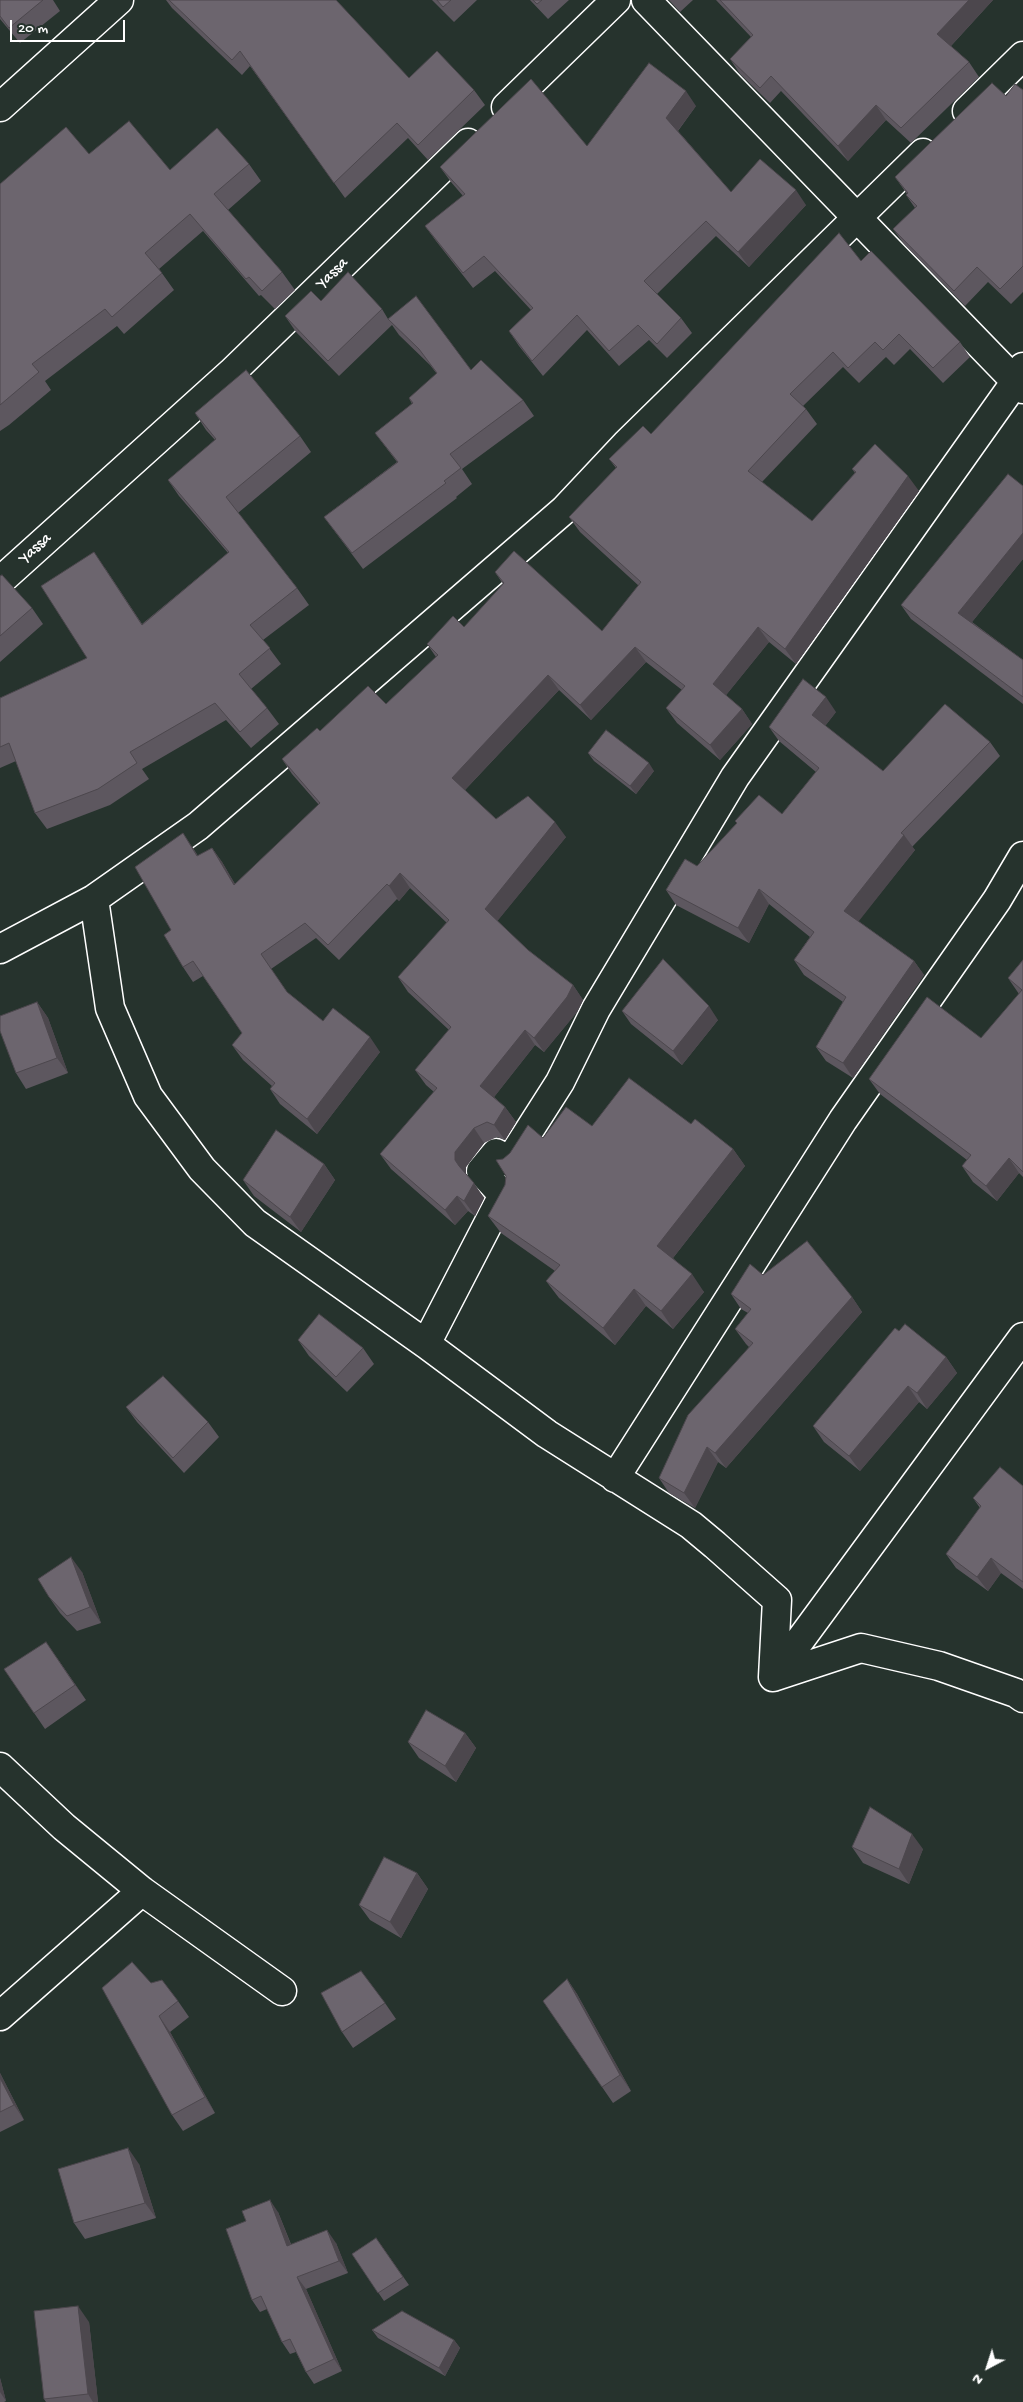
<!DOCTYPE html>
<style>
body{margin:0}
#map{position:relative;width:1023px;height:2402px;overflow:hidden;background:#26332d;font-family:"Gochi Hand",sans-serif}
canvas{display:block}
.north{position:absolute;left:963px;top:2342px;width:50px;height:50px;-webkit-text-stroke:4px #26332d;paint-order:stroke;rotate:220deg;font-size:14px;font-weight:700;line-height:20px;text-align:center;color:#fff}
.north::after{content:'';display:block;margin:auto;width:18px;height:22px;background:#fff;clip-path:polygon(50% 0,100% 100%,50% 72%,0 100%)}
.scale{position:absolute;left:10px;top:20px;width:115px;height:22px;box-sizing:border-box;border:2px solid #fff;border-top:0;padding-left:6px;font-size:15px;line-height:18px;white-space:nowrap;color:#fff;-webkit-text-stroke:4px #26332d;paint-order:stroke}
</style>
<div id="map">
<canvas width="1023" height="2402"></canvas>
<div class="north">N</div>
<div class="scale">20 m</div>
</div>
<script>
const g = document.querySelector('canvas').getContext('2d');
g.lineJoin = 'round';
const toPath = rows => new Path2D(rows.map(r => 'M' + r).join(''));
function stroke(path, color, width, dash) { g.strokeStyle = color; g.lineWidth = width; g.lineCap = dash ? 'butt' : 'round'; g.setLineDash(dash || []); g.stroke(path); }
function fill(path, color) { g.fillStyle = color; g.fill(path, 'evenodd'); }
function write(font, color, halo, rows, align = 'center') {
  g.font = font + ' "Gochi Hand",sans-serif'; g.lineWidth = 4; g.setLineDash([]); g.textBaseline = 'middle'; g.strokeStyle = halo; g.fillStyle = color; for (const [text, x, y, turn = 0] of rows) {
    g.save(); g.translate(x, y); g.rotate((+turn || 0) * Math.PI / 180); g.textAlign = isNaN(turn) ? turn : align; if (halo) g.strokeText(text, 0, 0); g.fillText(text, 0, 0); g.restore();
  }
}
const street = toPath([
 [646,0,1023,389],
 [0,107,119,0],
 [506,107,616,0],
 [967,111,1023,56],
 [0,581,231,373,468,143],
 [94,899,110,1008,148,1096,202,1169,255,1223,426,1344,547,1434,691,1525,715,1545,777,1600,773,1677,861,1648,939,1666,1016,1693,1023,1698],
 [0,949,94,899,198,826,564,510,626,444,923,153],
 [426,1344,503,1195,481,1171,496,1153,509,1162,560,1082,596,1009,735,777,1016,381,1023,367],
 [615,1478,843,1120,997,900,1023,856],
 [773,1677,1023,1337],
 [0,1767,64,1827,142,1891,282,1991],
 [0,2016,142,1891]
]);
stroke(street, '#fff', 31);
stroke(street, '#26332d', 28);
fill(toPath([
 [0,0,53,0,60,11,20,43,0,19],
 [166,0,336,0,409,78,474,90,485,105,428,160,408,138,345,198,250,66,242,75,172,8],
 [432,0,477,0,454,22],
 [530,0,569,0,548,19],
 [669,0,693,0,680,12],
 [716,0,993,0,951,46,969,62,979,77,911,143,886,120,848,161,781,91,770,103,740,74,730,59,751,37],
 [1023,90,1023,292,1011,304,988,282,965,306,904,244,893,229,915,208,906,195,907,194,895,177,1006,96],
 [696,106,678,131,731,192,806,205,749,267,716,236,657,294,681,318,692,333,667,358,649,340,619,366,587,330,543,376,519,346,509,331,531,310,495,271,473,288,436,241,425,226,463,196,451,182,440,167,587,146],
 [89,154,170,170,249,164,261,181,228,210,282,272,295,290,275,309,261,295,259,296,203,231,159,269,174,290,124,334,117,326,45,381,51,390,9,425,0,431,0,184],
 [861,261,960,342,970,357,943,383,910,349,894,365,886,357,859,383,843,367,803,406,806,409,817,424,762,482,812,521,855,473,852,469,919,491,796,664,769,642,726,695,742,709,752,724,720,760,677,723,666,708,682,690,646,662,591,720,559,690,465,790,496,819,566,837,497,921,528,950,573,985,583,1000,577,1012,544,1052,535,1045,494,1097,505,1107,516,1122,505,1140,497,1137,484,1143,466,1167,466,1174,484,1198,475,1216,468,1211,455,1225,391,1169,380,1154,434,1092,426,1085,415,1070,449,1030,408,992,398,977,447,923,410,888,399,901,397,899,339,960,316,938,271,969,287,992,323,1021,380,1052,317,1134,280,1104,270,1089,272,1086,243,1060,232,1045,242,1033,203,976,193,982,183,967,171,930,193,848,198,856,212,848,222,862,235,884,319,805,292,774,282,759,320,731,386,704,436,657,427,644,464,627,503,584,495,572,602,631,639,586,580,532,569,517,616,468,609,459,651,434],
 [321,301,382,309,388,319,471,370,523,400,534,416,462,469,472,484,456,497,457,498,363,569,324,517,397,462,375,433,412,404,409,398,437,374,430,365,399,335,392,325,339,376,296,332,285,316],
 [195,413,300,436,311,452,238,513,297,588,309,605,263,640,281,664,251,689,267,708,279,724,251,748,226,720,142,769,149,779,110,805,47,829,35,813,16,761,0,768,0,698,87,658,105,568,142,624,228,553,179,496,168,480,215,440,206,430],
 [1023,486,1023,559,972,622,1023,660,1023,704,911,619,901,605],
 [0,576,32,608,43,624,0,662],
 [836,712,825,726,883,771,990,742,1000,756,912,847,915,850,858,921,914,961,924,975,853,1078,826,1061,816,1047,843,1002,804,975,794,960,810,937,769,904,749,943,676,905,666,890,697,866,737,823,735,821,782,814,816,772,779,741,769,727],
 [588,753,654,771,636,794,594,761],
 [1023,960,1023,1177,1019,1173,997,1201,973,1182,962,1166,967,1160,880,1094,869,1079,981,1038,1019,994,1008,978],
 [37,1002,48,1018,68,1073,26,1089,16,1073],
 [622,1011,718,1020,682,1065,631,1024],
 [691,1124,733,1149,745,1166,673,1258,704,1292,673,1329,646,1306,615,1345,559,1298,546,1281,555,1271,501,1233,488,1216,505,1185,506,1176,503,1159,543,1138,592,1126],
 [324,1164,335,1180,301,1232,254,1196,243,1180],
 [763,1275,852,1297,862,1312,726,1468,718,1462,695,1508,669,1493,659,1478,749,1347,746,1344,735,1329,748,1313,741,1309,731,1294],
 [899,1331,946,1357,957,1373,927,1409,919,1402,860,1471,824,1442,813,1426],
 [298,1340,363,1348,374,1364,347,1392,309,1356],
 [126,1407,208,1422,219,1437,184,1473,137,1422],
 [1023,1486,1023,1589,1001,1573,988,1591,956,1568,946,1554,980,1508,973,1498],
 [82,1572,101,1623,77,1631,60,1613,49,1597],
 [57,1658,86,1700,45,1729,4,1669],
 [465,1733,476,1748,456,1782,419,1758,408,1742],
 [852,1847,923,1849,909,1884,863,1863],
 [417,1873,428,1889,401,1938,370,1920,359,1905],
 [567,1979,577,1994,631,2091,613,2103,543,2001],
 [151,1983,178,2001,189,2017,170,2032,215,2113,183,2131,172,2115],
 [385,2003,396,2019,353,2048,342,2032],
 [0,2073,24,2120,0,2132],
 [139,2164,156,2218,85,2239,74,2223],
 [278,2212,291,2244,336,2243,348,2273,306,2289,342,2371,314,2384,306,2372,296,2352,290,2354,282,2342,267,2309,260,2312,252,2300],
 [376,2238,409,2285,384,2301,352,2254],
 [89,2322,98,2402,46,2402,44,2399],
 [372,2330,454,2340,460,2348,445,2376,378,2338],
 [0,2378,6,2401,4,2402,0,2402]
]), '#5d575f');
fill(toPath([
 [969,0,993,0,948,49,937,34],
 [686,91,696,106,676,133,666,118],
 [876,105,886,120,848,161,838,146],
 [796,190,806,205,749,267,738,252],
 [908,476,919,491,796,664,785,649],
 [1023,533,1023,559,968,627,958,613],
 [758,627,769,642,723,699,713,684],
 [635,647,646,662,591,720,580,705],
 [548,675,559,690,462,793,452,778],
 [826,697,836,712,822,730,812,715],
 [742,709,752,724,720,760,710,745],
 [649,763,654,771,636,794,630,786],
 [555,822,566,837,495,924,485,909],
 [183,833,193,848,207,871,197,856],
 [904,835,915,850,855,926,844,911],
 [212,848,222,862,244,900,234,885],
 [400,873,410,888,399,901,389,886],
 [759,889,769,904,749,943,738,928],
 [914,961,924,975,853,1078,843,1063],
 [573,985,583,1000,577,1012,544,1052,534,1038],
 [37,1002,48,1018,68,1073,57,1058],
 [709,1006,718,1020,682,1065,673,1051],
 [525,1030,535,1045,491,1101,480,1086],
 [370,1037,380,1052,317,1134,307,1119],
 [505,1107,516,1122,505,1140,494,1125],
 [474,1128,484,1143,466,1167,466,1175,459,1166,455,1160,455,1152],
 [733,1149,745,1166,669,1263,657,1246],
 [1009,1158,1019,1173,997,1201,986,1186],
 [324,1164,335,1180,301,1232,290,1217],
 [474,1183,484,1198,475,1216,464,1201],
 [457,1196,468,1211,455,1225,445,1210],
 [692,1274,704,1292,673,1329,661,1311],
 [634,1289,646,1306,615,1345,603,1328],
 [852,1297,862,1312,726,1468,715,1453],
 [946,1357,957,1373,927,1409,917,1393],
 [908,1386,919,1402,860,1471,849,1456],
 [707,1447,718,1462,695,1508,684,1493],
 [71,1557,82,1572,101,1623,90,1607],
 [991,1558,1001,1573,988,1591,977,1577],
 [46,1642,57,1658,86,1700,75,1685],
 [465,1733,476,1748,456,1782,445,1766],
 [912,1834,923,1849,909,1884,899,1869],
 [417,1873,428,1889,401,1938,390,1922],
 [567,1979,577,1994,631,2091,620,2075],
 [159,2016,170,2032,215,2113,205,2097],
 [0,2073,24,2120,14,2105,0,2078],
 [128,2148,139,2164,156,2218,145,2203],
 [270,2200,278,2212,296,2258,287,2246],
 [327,2230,336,2243,348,2273,339,2261],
 [297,2277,306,2289,342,2371,334,2359],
 [78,2306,89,2322,98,2402,93,2402,88,2394],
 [454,2340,460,2348,445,2376,439,2368],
 [0,2378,6,2401,0,2392]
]), '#4c474d');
const building = toPath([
 [0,0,43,0,9,28,0,16,0,0],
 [169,0,336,0,409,78,437,51,474,90,418,145,397,123,334,183,240,51,232,60,169,0],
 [437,0,451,0,443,7,437,0],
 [533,0,542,0,537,4,533,0],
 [720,0,969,0,937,34,969,62,901,128,876,105,838,146,771,76,760,88,730,59,753,35,720,0],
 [649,63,686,91,666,118,731,192,760,159,796,190,738,252,706,221,644,281,681,318,657,344,638,325,609,351,577,315,532,361,509,331,533,308,484,256,463,273,425,226,465,194,440,167,531,79,587,146,649,63],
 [992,83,1006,96,1015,84,1023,90,1023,266,1000,289,977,267,954,291,893,229,917,206,906,195,908,193,895,177,992,83],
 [129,121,170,170,217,128,249,164,214,194,282,272,262,291,249,277,246,279,190,214,145,253,162,273,112,317,105,309,32,364,39,372,0,405,0,184,66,127,89,154,129,121],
 [839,233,861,261,871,251,960,342,933,368,899,334,883,350,875,342,848,368,833,352,790,394,806,409,748,471,812,521,856,472,852,469,875,444,908,476,785,649,758,627,713,684,742,709,710,745,666,708,685,686,635,647,580,705,548,675,452,778,496,819,528,796,555,822,485,909,528,950,573,985,567,997,534,1038,525,1030,480,1086,505,1107,494,1125,487,1122,474,1128,455,1152,455,1160,459,1166,474,1183,464,1201,457,1196,445,1210,380,1154,437,1088,415,1070,451,1027,398,977,449,920,400,873,389,886,387,884,328,945,305,923,261,954,287,992,323,1021,333,1008,370,1037,307,1119,270,1089,275,1083,232,1045,242,1033,193,961,183,967,164,935,171,930,135,867,183,833,197,856,212,848,234,885,320,803,282,759,317,728,320,731,368,686,386,704,438,655,427,644,453,616,464,627,504,583,495,572,514,551,602,631,641,582,569,517,617,467,609,459,643,426,651,434,839,233],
 [348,272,382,309,328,361,285,316,311,291,321,301,348,272],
 [416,296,471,370,481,360,523,400,450,454,461,468,444,481,446,483,352,553,324,517,398,462,375,433,413,403,409,398,437,373,419,349,388,319,416,296],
 [246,370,300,436,226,497,297,588,250,625,270,648,239,674,267,708,240,732,215,703,130,752,137,763,98,789,35,813,9,743,0,747,0,698,87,658,41,586,94,552,142,625,229,552,168,480,216,439,195,413,246,370],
 [1008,474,1023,486,1023,533,958,613,1023,660,1023,697,901,605,1008,474],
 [2,575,32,608,0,636,0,576,2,575],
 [803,679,826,697,812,715,883,771,945,704,990,742,901,833,904,835,844,911,914,961,843,1063,816,1047,846,997,794,960,814,932,759,889,738,928,666,890,685,859,697,866,737,823,735,821,759,795,782,814,819,768,769,727,803,679],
 [606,730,649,763,630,786,588,753,606,730],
 [663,959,709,1006,673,1051,622,1011,663,959],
 [1023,960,1023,1172,1009,1158,986,1186,962,1166,971,1155,869,1079,927,997,981,1038,1022,990,1008,978,1023,960],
 [37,1002,57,1058,16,1073,0,1031,0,1016,37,1002],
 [629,1078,691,1124,695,1119,733,1149,657,1246,692,1274,661,1311,634,1289,603,1328,546,1281,560,1265,488,1216,505,1185,506,1176,496,1160,503,1159,510,1153,528,1125,543,1138,566,1107,592,1126,629,1078],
 [276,1130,324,1164,290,1217,243,1180,276,1130],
 [807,1241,852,1297,715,1453,707,1447,684,1493,659,1478,688,1415,753,1343,735,1329,751,1309,731,1294,750,1264,763,1275,807,1241],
 [319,1314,363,1348,336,1377,298,1340,319,1314],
 [905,1324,946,1357,917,1393,908,1386,849,1456,813,1426,895,1328,899,1331,905,1324],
 [163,1376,208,1422,173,1458,126,1407,163,1376],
 [1000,1467,1023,1486,1023,1582,991,1558,977,1577,946,1554,981,1506,973,1498,1000,1467],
 [71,1557,90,1607,67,1616,49,1597,38,1579,71,1557],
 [46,1642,75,1685,34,1713,4,1669,46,1642],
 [426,1710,465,1733,445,1766,408,1742,426,1710],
 [870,1807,912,1834,899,1869,852,1847,870,1807],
 [384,1857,417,1873,390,1922,359,1905,384,1857],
 [132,1962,151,1983,162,1980,178,2001,159,2016,205,2097,172,2115,102,1988,132,1962],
 [361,1971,385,2003,342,2032,321,1993,361,1971],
 [567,1979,620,2075,602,2087,543,2001,567,1979],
 [0,2078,14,2105,0,2112,0,2078],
 [128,2148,145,2203,74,2223,58,2169,128,2148],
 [270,2200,287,2246,327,2230,339,2261,297,2277,334,2359,306,2372,290,2339,282,2342,261,2296,252,2300,226,2229,246,2221,242,2211,270,2200],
 [376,2238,403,2277,378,2293,352,2254,376,2238],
 [78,2306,88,2394,44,2399,34,2311,78,2306],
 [402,2311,454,2340,439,2368,372,2330,402,2311]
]);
fill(building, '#6c656e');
stroke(building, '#4c474d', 1);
write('16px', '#fff', '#26332d', [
 ["Yassa",333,274,-44],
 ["Yassa",36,549,-42]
]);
</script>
